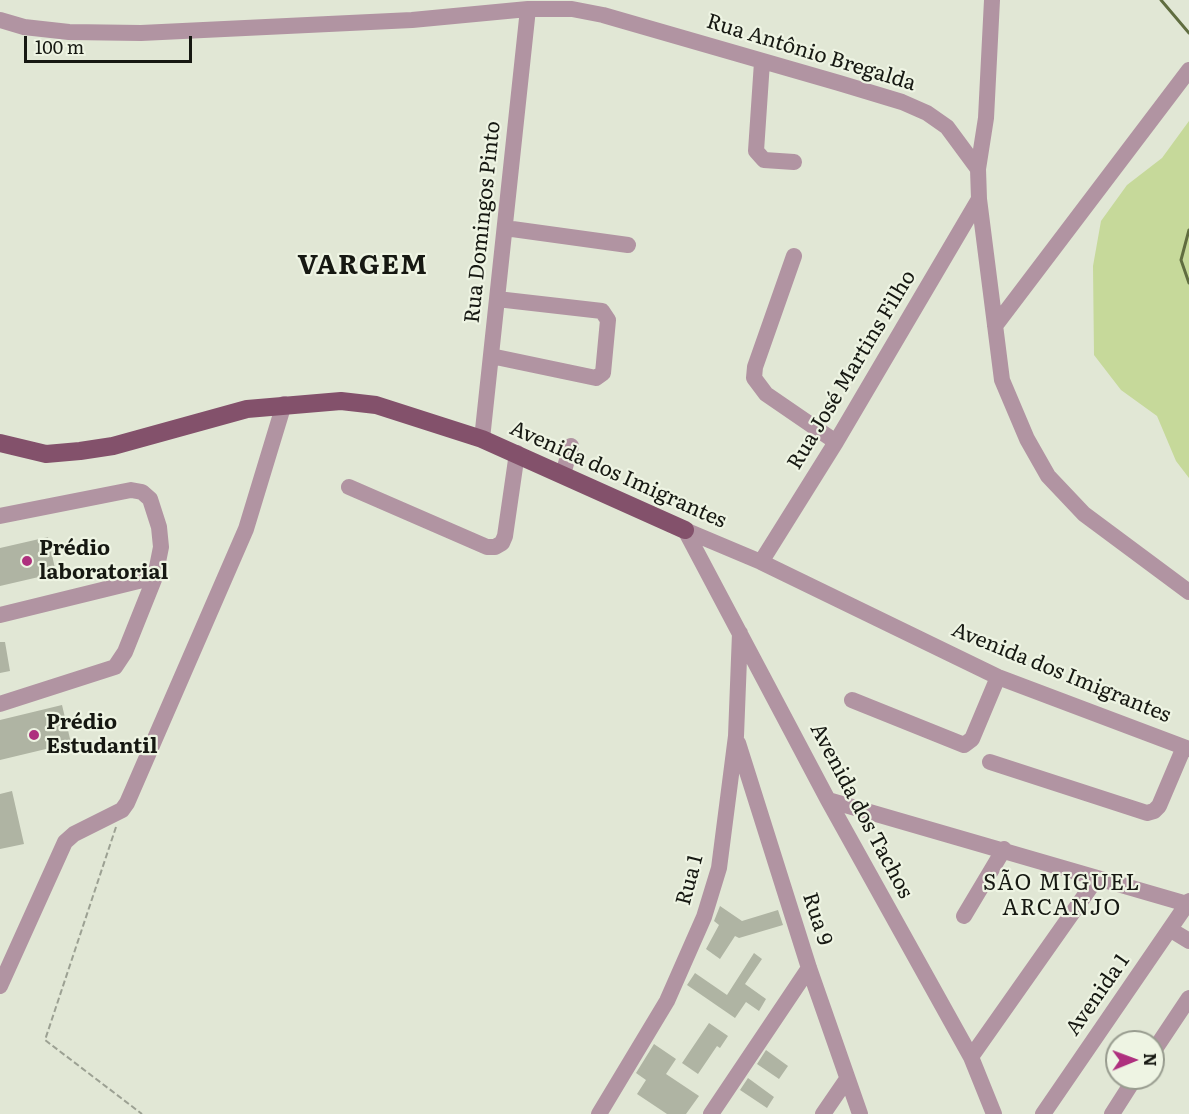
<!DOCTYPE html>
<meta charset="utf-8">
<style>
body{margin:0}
#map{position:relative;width:1189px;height:1114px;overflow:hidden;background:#e1e7d5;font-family:Literata,serif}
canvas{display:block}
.north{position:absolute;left:1105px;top:1030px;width:60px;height:60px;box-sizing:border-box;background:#eef4e3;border:2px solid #989c8f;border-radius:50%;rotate:89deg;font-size:16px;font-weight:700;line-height:24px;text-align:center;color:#161812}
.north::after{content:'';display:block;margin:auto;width:21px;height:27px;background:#ae307e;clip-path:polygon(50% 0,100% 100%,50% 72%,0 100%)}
.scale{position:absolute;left:24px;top:36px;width:168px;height:27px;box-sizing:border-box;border:3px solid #161812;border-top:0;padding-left:8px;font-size:18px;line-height:21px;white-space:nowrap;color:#161812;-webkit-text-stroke:4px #eef4e3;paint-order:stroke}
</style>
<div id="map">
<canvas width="1189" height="1114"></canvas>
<div class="north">N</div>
<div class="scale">100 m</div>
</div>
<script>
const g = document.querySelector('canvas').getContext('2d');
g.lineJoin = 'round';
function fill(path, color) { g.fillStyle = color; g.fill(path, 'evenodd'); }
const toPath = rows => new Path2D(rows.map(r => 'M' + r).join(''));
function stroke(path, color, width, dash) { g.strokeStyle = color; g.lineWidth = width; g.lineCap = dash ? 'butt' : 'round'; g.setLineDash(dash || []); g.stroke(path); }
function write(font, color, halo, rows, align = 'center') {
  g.font = font + ' Literata,serif'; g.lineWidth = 4.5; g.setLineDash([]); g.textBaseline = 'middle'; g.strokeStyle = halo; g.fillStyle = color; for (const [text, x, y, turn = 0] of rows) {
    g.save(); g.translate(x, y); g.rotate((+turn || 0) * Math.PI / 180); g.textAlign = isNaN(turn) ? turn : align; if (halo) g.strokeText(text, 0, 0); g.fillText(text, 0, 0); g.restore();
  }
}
fill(toPath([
 [1189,121,1189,478,1176,461,1157,416,1121,390,1094,355,1093,266,1101,221,1127,185,1162,158]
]), '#c6d99a');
stroke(toPath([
 [1161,0,1189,33],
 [1189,230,1181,260,1189,283]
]), '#606d40', 3);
fill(toPath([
 [48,537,56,573,0,586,0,548],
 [0,642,5,642,10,671,0,673],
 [62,705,71,743,0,760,0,720],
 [12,791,24,844,0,849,0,794],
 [720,906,742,921,778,910,783,925,739,938,735,936,720,959,706,949,719,925,714,921],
 [754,953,762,959,745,984,766,999,759,1011,746,1002,735,1018,687,985,695,973,727,995],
 [709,1023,728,1036,720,1048,717,1046,698,1074,682,1063],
 [654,1044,676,1059,666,1074,699,1096,686,1114,667,1114,637,1094,646,1080,636,1073],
 [766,1050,788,1066,779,1079,757,1064],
 [748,1078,774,1097,767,1108,740,1090]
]), '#afb4a3');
stroke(toPath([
 [116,827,45,1040,142,1114]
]), '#9ca193', 2, [6, 3]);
stroke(toPath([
 [0,20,24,27,69,32,141,33,412,20,528,9,572,9,603,15,839,83,902,102,927,113,947,127,978,169,979,199,1002,380,1027,439,1048,476,1084,514,1189,592],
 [762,62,756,151,764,160,794,162],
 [978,169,986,118,992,0],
 [505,228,628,245],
 [794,256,755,367,754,378,766,394,836,442],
 [995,326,1189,70],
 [491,356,596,378,603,373,608,320,602,311,497,299],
 [482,439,528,9],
 [563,474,571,446],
 [349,487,487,547,495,547,502,543,505,536,517,453],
 [0,516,131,490,142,492,150,499,159,527,161,547,155,577,125,652,115,667,0,704],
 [685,530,828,800,971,1057,994,1114],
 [685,530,761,562,998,677,1189,749],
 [761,562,836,442,979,199],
 [0,615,155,577],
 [852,700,964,745,972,739,998,677],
 [738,743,809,968,860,1114],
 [990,762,1147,813,1154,811,1159,806,1184,747],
 [828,800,1187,904],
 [964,916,1004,849],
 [1171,930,1189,941],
 [0,986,65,842,74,834,122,810,127,803,246,529,284,404],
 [1153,1052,1189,998],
 [971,1057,1097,878],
 [599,1114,667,1001,704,917,719,868,736,736,740,633],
 [711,1114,809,968],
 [823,1114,847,1079],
 [1043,1114,1189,901],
 [1112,1114,1135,1078]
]), '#b194a2', 16);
stroke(toPath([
 [0,443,46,454,80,451,113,446,247,409,341,401,376,405,482,439,685,530]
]), '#83516b', 18);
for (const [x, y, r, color] of [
 [27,561,6,"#ae307e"],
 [34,735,6,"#ae307e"]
]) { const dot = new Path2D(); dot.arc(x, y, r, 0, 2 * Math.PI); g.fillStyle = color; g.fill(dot); stroke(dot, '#eef4e3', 2); }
write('21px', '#161812', '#eef4e3', [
 ["Rua Antônio Bregalda",811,53,17],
 ["Rua Domingos Pinto",483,222,-84],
 ["Rua José Martins Filho",852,370,-59],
 ["Avenida dos Imigrantes",618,475,24],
 ["Avenida dos Imigrantes",1061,673,22],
 ["Avenida dos Tachos",861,811,62],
 ["Rua 1",690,880,-75],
 ["Rua 9",817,919,72],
 ["Avenida 1",1098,995,-55]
]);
write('bold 21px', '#161812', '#eef4e3', [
 ["Prédio",39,549],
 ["laboratorial",39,573],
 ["Prédio",46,723],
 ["Estudantil",46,747]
], 'left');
g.letterSpacing = '1.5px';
write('22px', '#161812', '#eef4e3', [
 ["SÃO MIGUEL",1062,884],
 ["ARCANJO",1062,909]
]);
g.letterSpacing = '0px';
g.letterSpacing = '1.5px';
write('bold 27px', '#161812', '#eef4e3', [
 ["VARGEM",363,266]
]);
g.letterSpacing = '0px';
</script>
